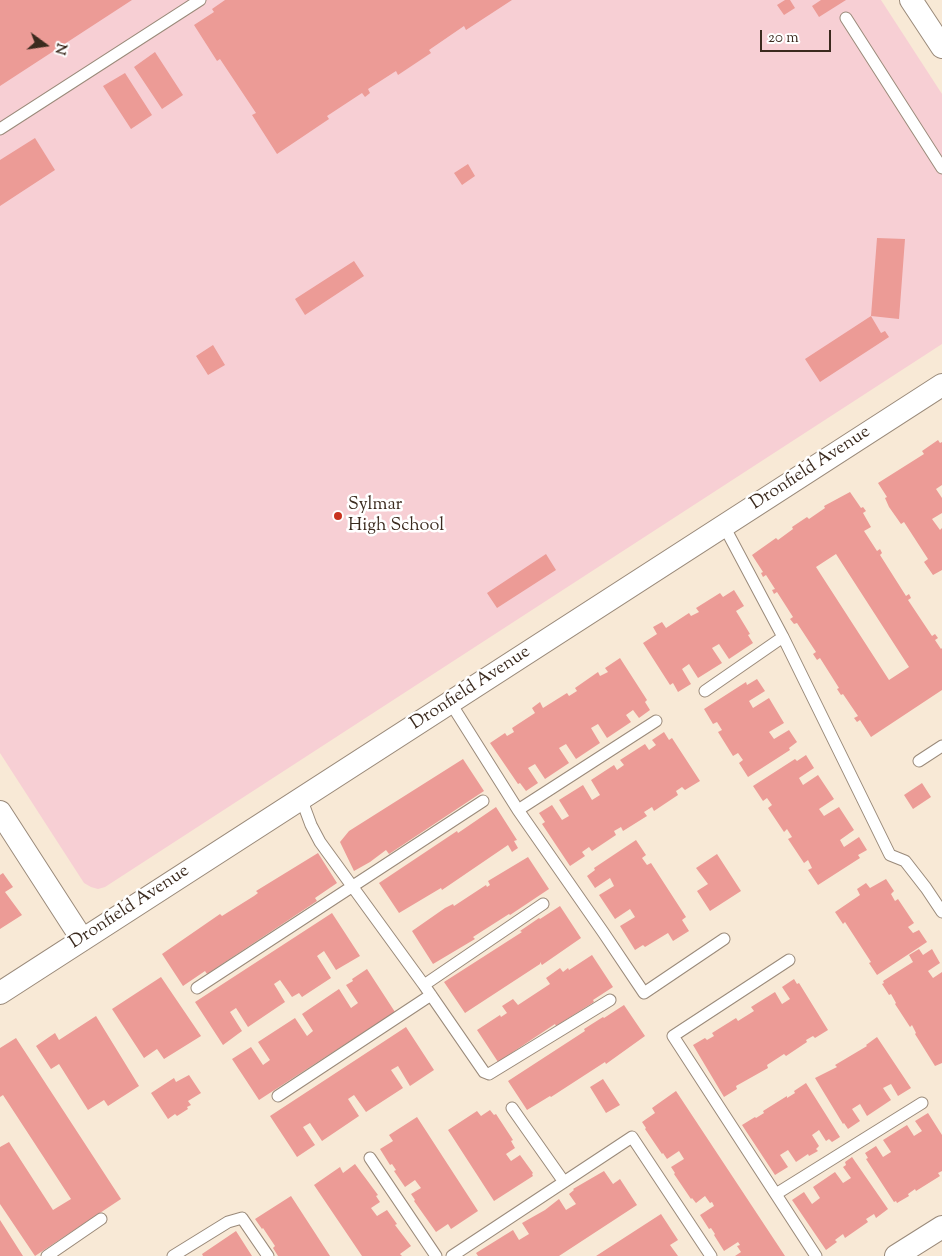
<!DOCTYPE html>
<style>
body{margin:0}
#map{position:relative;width:942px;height:1256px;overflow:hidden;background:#f8e9d6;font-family:"Sorts Mill Goudy",serif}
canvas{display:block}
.north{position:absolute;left:20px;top:20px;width:50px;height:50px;-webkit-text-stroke:4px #fff;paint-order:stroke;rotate:104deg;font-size:14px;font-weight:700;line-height:20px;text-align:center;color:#3b2a1e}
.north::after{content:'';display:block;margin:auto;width:18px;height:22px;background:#3b2a1e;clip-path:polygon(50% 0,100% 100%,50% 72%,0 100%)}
.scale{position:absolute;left:760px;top:30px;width:71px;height:22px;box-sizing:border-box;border:2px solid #3b2a1e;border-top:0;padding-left:6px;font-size:15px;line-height:18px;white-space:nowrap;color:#3b2a1e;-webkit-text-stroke:4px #fff;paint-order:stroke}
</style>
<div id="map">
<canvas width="942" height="1256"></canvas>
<div class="north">N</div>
<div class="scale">20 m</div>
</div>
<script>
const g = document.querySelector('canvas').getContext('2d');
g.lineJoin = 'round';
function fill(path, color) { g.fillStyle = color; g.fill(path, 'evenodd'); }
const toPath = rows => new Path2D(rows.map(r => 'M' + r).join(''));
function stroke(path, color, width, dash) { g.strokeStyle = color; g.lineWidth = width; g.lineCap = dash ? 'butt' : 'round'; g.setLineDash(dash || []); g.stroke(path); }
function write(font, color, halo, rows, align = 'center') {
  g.font = font + ' "Sorts Mill Goudy",serif'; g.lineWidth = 5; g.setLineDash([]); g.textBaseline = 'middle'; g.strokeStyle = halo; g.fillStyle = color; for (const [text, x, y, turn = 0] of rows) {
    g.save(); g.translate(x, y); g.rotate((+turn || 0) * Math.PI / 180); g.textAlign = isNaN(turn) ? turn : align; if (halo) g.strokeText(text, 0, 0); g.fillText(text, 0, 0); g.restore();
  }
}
fill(toPath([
 [0,0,881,0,942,94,942,344,105,887,98,889,91,887,84,883,0,753]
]), '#f7cfd4');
fill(toPath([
 [0,0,132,0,0,86],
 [225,0,512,0,466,30,464,26,429,50,431,53,398,75,396,71,368,89,370,93,365,97,362,93,327,116,329,119,277,154,252,115,256,113,220,59,217,61,194,25,214,12,212,9],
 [785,0,790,0,795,8,784,15,777,5],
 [821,0,846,0,819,17,812,6],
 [155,52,183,95,162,109,134,67],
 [125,73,152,115,131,129,103,86],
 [35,138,55,170,0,206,0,160],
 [468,164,475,176,462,185,454,173],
 [877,238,905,239,899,319,871,316,881,333,885,331,889,337,820,382,805,359,871,316],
 [354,261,364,276,305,315,295,299],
 [213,345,225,365,208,375,196,356],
 [938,440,940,443,942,442,942,485,936,489,942,498,942,513,932,519,940,530,942,528,942,570,933,575,924,562,928,559,904,522,901,524,889,507,885,498,887,497,878,483,924,454,922,451],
 [850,492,861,508,863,507,866,511,863,513,871,527,864,531,877,551,880,549,882,553,880,555,906,596,909,594,911,598,908,600,932,636,935,634,938,638,935,640,941,649,942,648,942,690,871,737,860,720,857,722,854,718,858,716,843,694,841,695,837,689,839,688,820,658,817,660,813,654,816,652,797,623,794,624,790,619,793,617,777,592,774,594,772,590,775,589,766,575,763,577,761,573,763,572,752,555,776,538,778,540,793,529,792,527,807,517,809,519,825,508,824,506],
 [836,554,909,667,889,680,816,567],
 [546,554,556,570,497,608,487,593],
 [734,590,744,606,736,611,750,634,748,635,753,643,729,659,719,644,712,648,722,663,698,678,689,664,682,669,691,684,678,692,673,683,670,685,643,643,657,634,653,627,662,622,666,628,689,613,691,616,699,612,696,608,720,593,723,597],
 [620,658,647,700,645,702,650,710,639,718,633,710,626,715,631,722,607,738,598,724,591,728,600,743,576,759,566,744,559,748,569,763,545,779,535,764,528,768,538,783,526,791,520,783,518,784,490,743,505,733,507,736,514,732,512,728,535,713,532,708,540,702,543,708,567,693,569,696,577,691,575,688,598,672,600,676,608,672,605,668],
 [757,679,765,691,749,701,753,708,769,698,784,723,769,732,774,739,789,730,797,742,789,748,790,750,748,777,739,763,743,760,738,753,733,756,718,732,722,730,717,722,713,724,704,709,746,682,747,685],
 [664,732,669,740,672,738,700,781,685,790,682,787,676,791,678,795,654,811,652,807,644,812,647,816,623,831,621,827,614,831,616,835,592,851,589,847,582,852,585,856,570,866,542,824,545,822,539,813,552,805,562,820,569,816,559,800,583,785,592,800,600,795,591,780,614,765,617,770,624,765,620,760,645,744,649,750,656,745,652,740],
 [806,755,814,768,799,778,803,785,818,775,834,799,819,809,824,816,839,807,854,830,840,840,844,847,859,837,867,850,858,855,860,858,818,885,808,870,812,868,808,860,804,863,788,839,792,837,787,829,784,832,768,808,772,805,767,798,763,801,753,786,795,759,797,761],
 [463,759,484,791,389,854,386,850,370,862,354,871,340,842,349,831],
 [922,783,931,797,913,809,904,795],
 [496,807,517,840,514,841,518,848,512,852,508,845,442,890,441,888,399,913,379,883,457,831,458,833],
 [636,840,646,855,642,858,647,865,651,863,686,917,682,920,689,931,673,941,668,933,645,947,643,945,635,950,620,926,635,917,630,909,615,919,599,895,614,886,610,878,595,888,587,876,595,870,594,868],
 [318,853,337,883,315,898,317,901,207,974,205,971,183,986,162,954,220,914,222,916,254,896,258,893,256,891],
 [717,854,741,891,710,911,697,891,708,884,696,868],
 [528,857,549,889,510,915,509,914,473,937,475,939,433,964,412,931,445,908,453,904,454,906,486,885,487,887,490,885,488,881],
 [3,873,13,887,5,892,22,915,0,929,0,875],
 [886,879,894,891,891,894,895,901,898,899,914,923,908,927,913,933,919,930,927,942,877,975,869,963,871,962,845,922,843,924,835,912,860,895,857,889,866,883,870,888],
 [560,906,581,938,542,965,540,962,540,964,465,1013,444,982,522,932,520,931,539,918,540,919],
 [332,913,360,956,336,970,324,951,317,956,331,978,302,997,299,993,292,997,280,980,274,984,285,1002,248,1027,236,1008,230,1012,242,1031,223,1045,195,1002],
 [919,949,923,955,932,949,940,963,928,971,933,978,942,972,942,1063,935,1066,915,1034,916,1033,912,1025,910,1027,895,1004,896,1003,891,994,889,995,882,984,884,983,883,981,913,962,909,955],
 [592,955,613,987,593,1000,594,1002,556,1026,555,1024,498,1062,477,1030,500,1015,501,1017,507,1013,502,1006,513,999,518,1005,550,984,546,978,560,968,563,972,568,968,569,970],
 [367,969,395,1012,259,1100,232,1059,251,1047,263,1065,270,1060,258,1042,295,1018,307,1036,313,1031,302,1014,339,989,351,1008,358,1003,346,985,353,981,352,979],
 [161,977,201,1036,164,1059,157,1049,144,1058,112,1009],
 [794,979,797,984,799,983,828,1030,815,1038,813,1036,806,1040,807,1042,786,1056,784,1054,767,1065,768,1068,736,1086,737,1089,724,1097,693,1045,705,1038,707,1040,714,1036,712,1033,736,1018,738,1021,754,1011,751,1007,775,992,782,1004,790,999,782,987],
 [624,1005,645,1036,606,1064,605,1062,551,1097,550,1096,527,1110,508,1081,585,1031,584,1029,603,1017,604,1018],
 [96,1016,139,1086,108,1106,104,1100,88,1110,59,1064,51,1069,36,1046,55,1033,59,1040],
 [406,1027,434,1070,410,1086,398,1066,391,1070,403,1088,366,1112,354,1095,348,1099,359,1116,322,1141,310,1123,303,1127,315,1145,297,1157,270,1116],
 [877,1037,911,1088,898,1096,891,1084,883,1088,891,1100,867,1116,860,1104,852,1109,860,1121,848,1129,844,1123,843,1124,815,1078,837,1067,835,1065,867,1046,866,1045],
 [16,1038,121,1199,35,1256,0,1204,0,1147,9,1142,53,1210,71,1199,3,1095,0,1097,0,1048],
 [189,1075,201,1093,188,1101,191,1105,187,1107,188,1109,177,1116,175,1114,168,1119,151,1093,174,1078,176,1082],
 [603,1079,620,1105,606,1113,590,1087],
 [806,1083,840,1137,832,1142,829,1139,826,1141,819,1130,812,1135,819,1146,816,1149,818,1151,809,1156,808,1154,796,1162,788,1150,780,1155,788,1167,775,1175,742,1125,755,1117,756,1118,764,1113,763,1111,787,1096,787,1098,795,1093,794,1091],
 [676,1091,785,1256,735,1256,741,1252,737,1246,740,1245,738,1242,724,1251,714,1235,715,1234,711,1228,709,1229,700,1215,714,1206,712,1202,710,1203,705,1196,696,1203,692,1198,691,1199,674,1174,675,1173,671,1167,684,1159,679,1151,667,1159,663,1153,662,1154,645,1129,646,1128,642,1122,655,1113,652,1108],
 [490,1110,494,1115,496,1114,513,1140,511,1141,515,1148,506,1154,511,1161,520,1155,533,1173,532,1174,533,1176,494,1201,448,1130,477,1111,481,1116],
 [928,1113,942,1135,942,1171,938,1173,940,1176,916,1191,915,1189,908,1194,909,1196,897,1203,896,1201,894,1202,866,1159,868,1158,865,1153,876,1146,883,1157,891,1152,883,1140,907,1125,914,1136,922,1131,915,1121],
 [417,1117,478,1211,451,1229,448,1224,436,1232,414,1201,415,1200,411,1194,421,1188,415,1180,405,1187,394,1171,396,1170,392,1164,390,1165,380,1149,393,1141,389,1135],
 [852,1157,888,1209,876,1218,874,1214,866,1219,868,1222,845,1238,843,1234,835,1240,837,1242,826,1250,792,1200,804,1192,812,1204,820,1198,813,1187,835,1172,843,1183,851,1178,843,1167,846,1165,845,1162],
 [355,1164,378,1195,376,1196,380,1202,371,1208,377,1216,387,1210,397,1224,395,1225,411,1246,400,1254,402,1256,362,1256,314,1185,340,1167,343,1173],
 [604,1171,613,1184,620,1179,637,1205,559,1256,478,1256,476,1253,513,1230,519,1240,529,1234,522,1223,545,1210,559,1199,566,1210,576,1204,569,1194,574,1190,573,1189],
 [291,1196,330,1256,278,1256,273,1248,275,1246,263,1228,262,1229,255,1219],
 [661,1214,678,1240,670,1245,678,1256,596,1256],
 [0,1220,23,1256,0,1256],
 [236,1231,252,1256,203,1256,202,1254]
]), '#ec9b96');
const lane = toPath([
 [846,18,942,168],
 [0,129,200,0],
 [724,526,783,637],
 [705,691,783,637,890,855,905,861,926,888,942,912],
 [450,702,518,810,603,932,644,993,724,939],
 [919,761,942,746],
 [301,798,311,825,320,842,424,985,484,1072,489,1074,610,1000],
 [518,810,656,721],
 [789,960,673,1036,816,1256],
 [424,985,543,904],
 [197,988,483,801],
 [278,1096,431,995],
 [512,1108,564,1182],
 [370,1158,436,1256],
 [776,1194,922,1103],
 [47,1256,101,1219],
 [173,1256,228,1222,242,1218,268,1256],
 [452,1256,632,1137,711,1256]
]);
const street = toPath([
 [911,0,942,47],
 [0,812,82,939],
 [0,993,942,385],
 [896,1256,942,1227]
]);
stroke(lane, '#9a8a7a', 13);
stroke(street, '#9a8a7a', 24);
stroke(lane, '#fff', 11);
stroke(street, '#fff', 22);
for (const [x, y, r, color] of [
 [338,516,5,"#c8321e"]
]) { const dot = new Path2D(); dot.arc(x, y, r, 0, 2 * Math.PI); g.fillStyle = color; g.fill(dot); stroke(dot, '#fff', 2); }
write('18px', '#3b2a1e', '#fff', [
 ["Dronfield Avenue",811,469,-33],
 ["Dronfield Avenue",471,689,-33],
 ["Dronfield Avenue",130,908,-33]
]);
write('18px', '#3b2a1e', '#fff', [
 ["Sylmar",348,506],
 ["High School",348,527]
], 'left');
</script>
